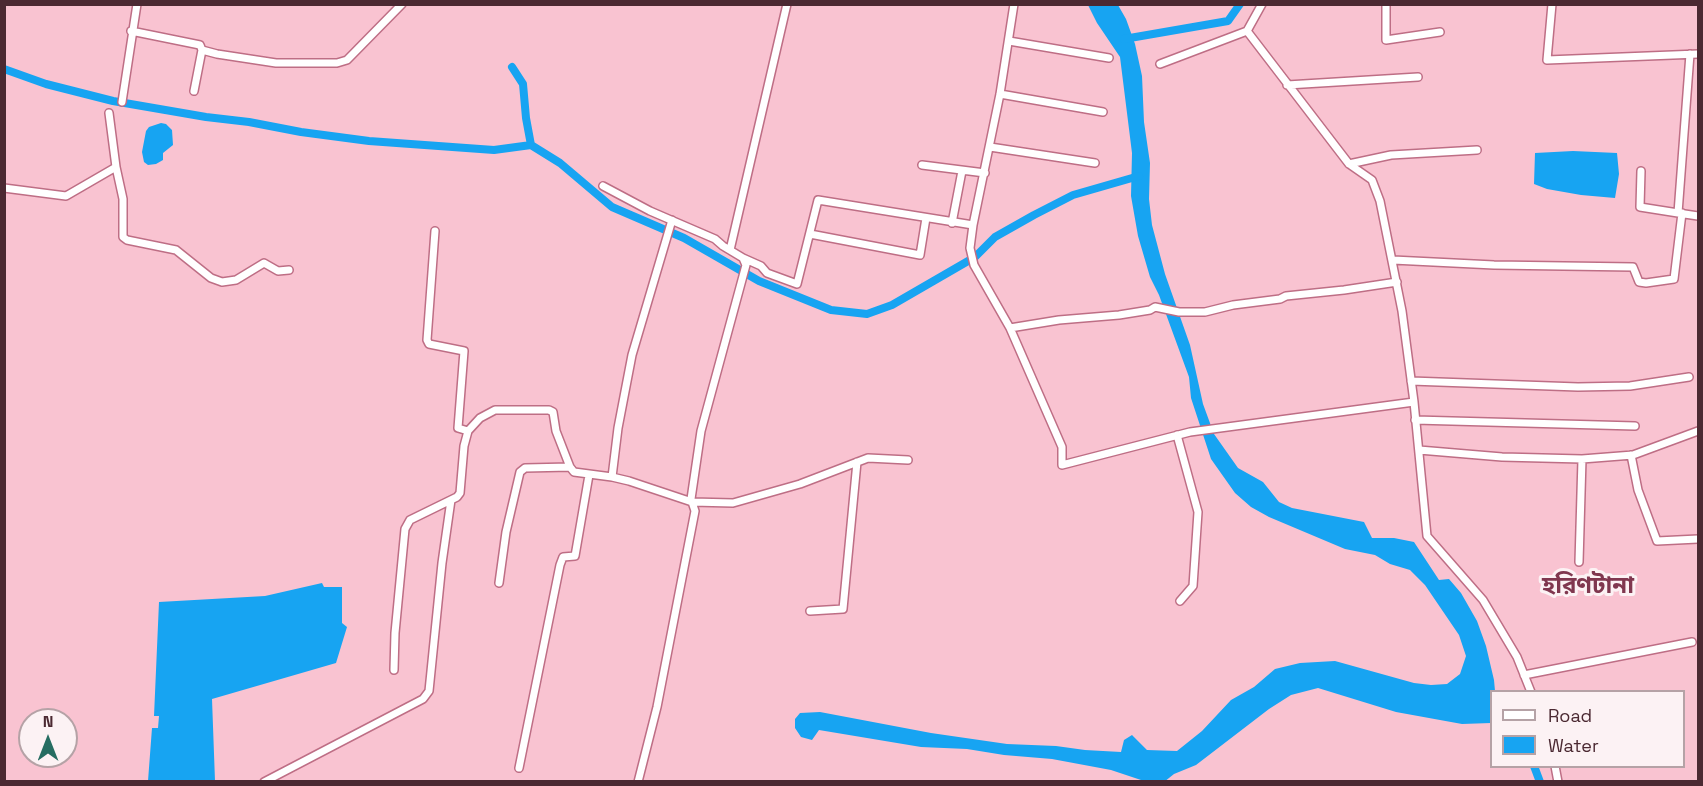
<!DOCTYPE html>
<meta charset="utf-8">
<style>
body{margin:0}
#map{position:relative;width:1703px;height:786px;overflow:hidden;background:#f9c3d1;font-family:"Space Grotesk",sans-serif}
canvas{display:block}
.frame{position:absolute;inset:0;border:6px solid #4b2932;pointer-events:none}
.legend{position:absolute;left:1490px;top:690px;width:195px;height:78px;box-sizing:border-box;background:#fcf2f4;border:2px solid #b5a2a6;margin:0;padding:8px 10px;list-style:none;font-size:18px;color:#4b2932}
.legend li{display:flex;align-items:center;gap:12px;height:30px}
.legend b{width:30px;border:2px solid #b5a2a6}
.north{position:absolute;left:18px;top:708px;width:60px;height:60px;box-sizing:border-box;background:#fcf2f4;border:2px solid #b5a2a6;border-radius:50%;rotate:0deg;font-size:16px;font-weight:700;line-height:24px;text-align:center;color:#4b2932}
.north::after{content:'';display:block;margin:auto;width:21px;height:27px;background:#266d62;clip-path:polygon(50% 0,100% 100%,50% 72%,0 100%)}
</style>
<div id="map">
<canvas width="1703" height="786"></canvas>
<div class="frame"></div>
<ul class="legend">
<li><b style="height:8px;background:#fff"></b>Road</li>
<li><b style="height:16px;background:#17a4f2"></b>Water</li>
</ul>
<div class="north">N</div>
</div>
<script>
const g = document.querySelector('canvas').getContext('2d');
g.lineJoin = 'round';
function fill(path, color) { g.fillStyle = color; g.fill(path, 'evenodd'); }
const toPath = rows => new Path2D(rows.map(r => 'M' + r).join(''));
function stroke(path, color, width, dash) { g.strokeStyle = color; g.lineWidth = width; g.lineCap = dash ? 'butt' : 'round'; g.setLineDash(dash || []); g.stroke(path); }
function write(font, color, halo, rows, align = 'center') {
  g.font = font + ' "Space Grotesk","Noto Sans Bengali",sans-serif'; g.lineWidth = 6; g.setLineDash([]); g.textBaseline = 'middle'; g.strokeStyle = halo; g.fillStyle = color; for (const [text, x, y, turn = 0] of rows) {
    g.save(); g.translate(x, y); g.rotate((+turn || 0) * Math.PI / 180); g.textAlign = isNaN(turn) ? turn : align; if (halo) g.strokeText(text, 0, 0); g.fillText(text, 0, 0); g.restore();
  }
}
fill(toPath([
 [1088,5,1118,5,1126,19,1135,44,1142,76,1144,122,1150,163,1149,199,1152,225,1165,274,1190,345,1203,404,1214,434,1238,468,1263,482,1279,502,1292,508,1364,522,1372,538,1394,538,1414,542,1439,580,1449,579,1461,593,1477,621,1486,646,1494,680,1495,691,1492,692,1491,723,1462,724,1396,712,1318,688,1291,695,1269,709,1196,765,1174,774,1164,782,1141,780,1111,770,1052,759,1004,755,967,749,921,747,819,730,812,740,801,737,795,728,795,719,800,713,820,712,931,733,1007,744,1056,746,1085,750,1121,752,1124,740,1132,735,1147,750,1177,751,1202,731,1231,700,1254,687,1275,669,1300,663,1335,661,1414,683,1431,685,1447,684,1460,674,1466,656,1459,635,1425,585,1410,570,1390,564,1375,555,1345,549,1269,517,1251,507,1235,493,1211,459,1191,398,1189,377,1159,295,1150,277,1138,236,1131,196,1132,153,1120,57,1097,23],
 [161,123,166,124,172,130,173,145,163,153,163,160,156,164,148,165,144,162,142,152,146,131,149,127],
 [1573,151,1617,153,1619,174,1615,198,1581,195,1547,189,1534,184,1535,153],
 [322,583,324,587,342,587,342,623,347,627,336,663,212,699,215,781,148,781,152,728,158,728,159,716,154,716,159,602,265,596]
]), '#17a4f2');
stroke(toPath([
 [1124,39,1228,21,1240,4],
 [512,67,523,84,526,118,531,145],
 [4,69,46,84,113,101,206,117,249,122,301,132,369,141,494,150,531,145,560,163,612,207,684,238,759,281,831,310,867,314,892,305,975,257,995,237,1034,215,1073,195,1139,176],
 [1534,766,1540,782]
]), '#17a4f2', 8);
const minor = toPath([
 [1014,4,1000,94,973,225,970,248,974,265,1010,328,1062,447,1062,465,1190,432,1414,402],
 [1262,4,1247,31,1349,164,1372,180,1380,201,1402,311,1414,402,1427,536,1483,600,1517,657,1531,692],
 [1386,4,1386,40,1440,32],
 [1552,4,1547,60,1698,54],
 [131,31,200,45,202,50,217,54,276,63,337,63,347,60,402,4],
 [1009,41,1109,58],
 [1690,54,1678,213,1698,216],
 [1160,64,1247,31],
 [1287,85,1418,77],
 [194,91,202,50],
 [1000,94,1103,112],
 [122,102,137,4],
 [990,147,1095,163],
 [1349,164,1391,155,1477,150],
 [922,165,985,173],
 [116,167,123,199,123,237,127,240,176,250,211,278,222,282,236,280,264,263,278,271,289,270],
 [1641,171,1640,207,1678,213],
 [603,186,650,211,715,239,723,246,743,258,746,265,701,431,691,499,695,511,657,707,638,782],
 [4,188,66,196,116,167,109,113],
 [672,220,632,355,618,428,612,477,629,481,692,502,733,503,800,484,868,458,908,460],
 [952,223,962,171],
 [435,231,427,340,429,344,464,351,458,428,468,431],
 [810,234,920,255,926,218],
 [730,250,787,4],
 [743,258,761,266,767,273,797,284,818,200,973,225],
 [1393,260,1494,265,1633,267,1639,282,1646,283,1674,279,1682,213],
 [1010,328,1059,320,1119,315,1150,310,1155,307,1179,312,1205,312,1233,305,1280,299,1286,296,1344,290,1397,282],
 [1411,381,1578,387,1630,386,1689,377],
 [1415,420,1635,426],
 [1177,435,1198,512,1193,586,1180,601],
 [1419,450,1502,457,1582,459,1633,455,1698,431],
 [1631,455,1638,490,1657,541,1698,539],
 [1579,562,1582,459],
 [499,583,506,532,520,472,525,468,570,467],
 [810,611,843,609,857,462],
 [394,670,395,633,405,529,410,520,457,497,460,493,464,446,468,431,480,418,495,410,549,410,553,412,556,431,570,467,574,472,612,477],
 [1524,675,1692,642],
 [1555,766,1558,782],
 [519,768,560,565,563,557,575,556,589,475],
 [264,782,423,699,429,691,442,563,451,500]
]);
stroke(minor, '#be6e85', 10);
stroke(minor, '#fff', 7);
write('bold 24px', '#80374f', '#fcf2f4', [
 ["হরিণটানা",1588,586]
]);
</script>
